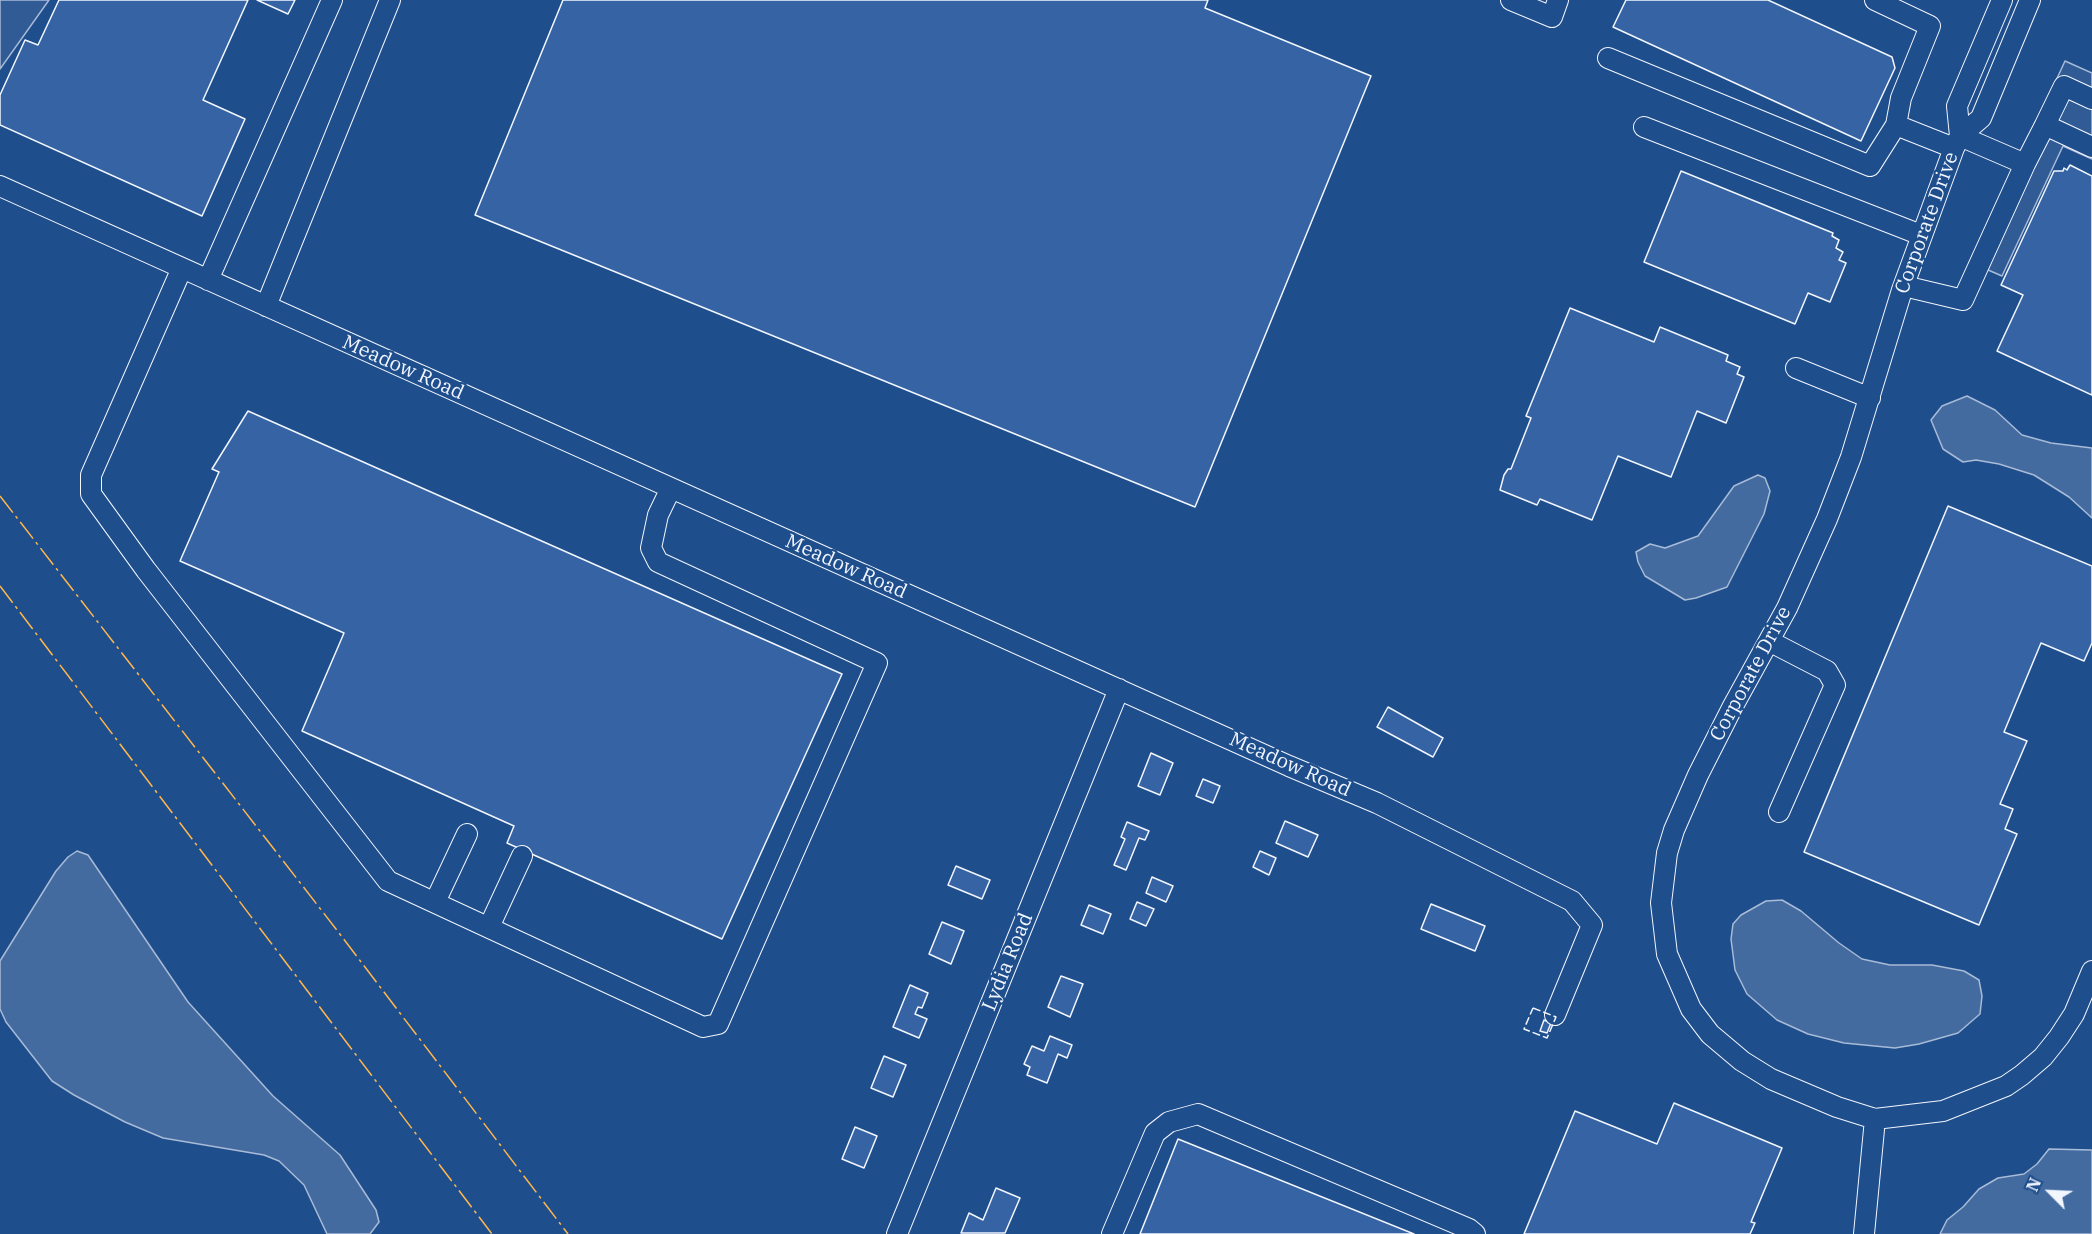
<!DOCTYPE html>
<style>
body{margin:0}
#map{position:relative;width:2092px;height:1234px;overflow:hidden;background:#1f4e8c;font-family:"IBM Plex Serif",serif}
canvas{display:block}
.north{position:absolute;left:2020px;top:1162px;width:60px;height:60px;-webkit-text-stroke:4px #1f4e8c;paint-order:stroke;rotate:294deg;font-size:16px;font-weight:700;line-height:24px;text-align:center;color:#f2f6ff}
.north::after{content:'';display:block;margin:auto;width:21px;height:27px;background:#f2f6ff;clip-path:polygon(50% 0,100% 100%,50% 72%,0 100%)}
</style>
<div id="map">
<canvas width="2092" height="1234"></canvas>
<div class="north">N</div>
</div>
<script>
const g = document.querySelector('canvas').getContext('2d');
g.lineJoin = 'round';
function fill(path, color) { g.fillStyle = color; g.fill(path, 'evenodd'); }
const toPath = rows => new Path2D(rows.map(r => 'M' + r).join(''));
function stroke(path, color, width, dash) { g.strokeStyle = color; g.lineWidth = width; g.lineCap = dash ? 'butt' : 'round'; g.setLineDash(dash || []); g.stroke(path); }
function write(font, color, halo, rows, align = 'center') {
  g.font = font + ' "IBM Plex Serif",serif'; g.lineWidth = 4.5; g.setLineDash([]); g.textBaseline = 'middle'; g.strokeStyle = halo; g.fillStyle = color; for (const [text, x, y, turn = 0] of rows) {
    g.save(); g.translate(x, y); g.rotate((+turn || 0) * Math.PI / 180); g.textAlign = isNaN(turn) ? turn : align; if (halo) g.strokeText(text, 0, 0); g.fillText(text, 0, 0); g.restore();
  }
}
const built = toPath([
 [0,0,49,0,0,69,0,0],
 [2065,61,2092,73,2092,159,2063,146,2002,276,1972,263,2065,61]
]);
fill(built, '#305b95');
stroke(built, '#a8bbd7', 1.5);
const water = toPath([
 [1967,396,1995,410,2022,435,2051,443,2092,448,2092,518,2069,497,2034,475,1999,464,1976,460,1963,462,1943,449,1931,420,1942,406,1967,396],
 [1758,475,1765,478,1770,491,1764,514,1727,587,1696,598,1685,600,1645,576,1638,562,1636,552,1650,544,1665,548,1698,536,1734,486,1758,475],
 [77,851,88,855,188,1002,273,1096,340,1155,376,1210,379,1222,370,1234,327,1234,304,1185,279,1161,264,1155,163,1138,125,1122,74,1095,52,1081,6,1022,0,1009,0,961,56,871,68,857,77,851],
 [1782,900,1801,911,1839,943,1862,959,1890,965,1932,965,1964,971,1979,980,1982,996,1980,1014,1958,1033,1919,1044,1895,1048,1844,1043,1808,1034,1777,1020,1747,994,1735,970,1731,939,1733,924,1741,915,1766,901,1782,900],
 [2049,1149,2092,1150,2092,1234,1940,1234,1947,1220,1963,1207,1979,1189,1998,1178,2024,1174,2037,1164,2049,1149]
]);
fill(water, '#446ba0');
stroke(water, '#a8bbd7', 1.5);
const building = toPath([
 [59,0,248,0,203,100,245,119,202,216,0,125,0,95,25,40,38,45,59,0],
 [257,0,295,0,288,14,257,0],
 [563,0,1208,0,1205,8,1371,76,1195,507,475,215,563,0],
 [1626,0,1768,0,1892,57,1895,68,1861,141,1613,27,1626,0],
 [2070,165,2092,176,2092,395,1997,351,2023,295,2001,285,2054,171,2063,171,2064,168,2067,170,2070,165],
 [1681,171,1833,233,1832,236,1839,240,1836,248,1843,252,1839,260,1846,263,1830,302,1808,293,1795,324,1644,262,1681,171],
 [1570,308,1654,342,1660,327,1728,355,1726,361,1740,367,1737,374,1744,377,1726,423,1697,411,1671,477,1618,456,1592,520,1540,499,1537,505,1500,490,1504,475,1508,469,1511,469,1531,418,1526,416,1570,308],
 [248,411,842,674,722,939,507,843,514,826,302,731,344,633,180,561,219,472,212,469,248,411],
 [1948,506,2092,566,2092,643,2084,661,2041,643,2004,732,2027,741,2000,804,2013,809,2005,829,2017,834,1979,925,1804,852,1948,506],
 [1388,707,1443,738,1433,757,1377,727,1388,707],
 [1151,753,1173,763,1160,795,1138,786,1151,753],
 [1203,779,1220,786,1213,803,1196,796,1203,779],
 [1285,821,1318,835,1308,857,1276,843,1285,821],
 [1127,822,1149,831,1145,840,1139,838,1126,870,1114,865,1125,839,1121,837,1127,822],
 [1260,851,1276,858,1269,875,1253,867,1260,851],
 [956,866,990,880,982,899,948,885,956,866],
 [1152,877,1173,886,1166,902,1146,893,1152,877],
 [1137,902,1154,909,1146,926,1130,919,1137,902],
 [1431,904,1485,926,1475,951,1421,929,1431,904],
 [1089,905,1111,914,1103,934,1081,925,1089,905],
 [942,922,964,931,951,964,929,954,942,922],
 [1061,976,1083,984,1070,1017,1048,1007,1061,976],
 [910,985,928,993,922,1008,918,1007,915,1014,927,1019,919,1038,893,1027,910,985],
 [1544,1020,1551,1023,1547,1033,1540,1031,1544,1020],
 [1050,1036,1072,1045,1067,1058,1058,1054,1047,1083,1027,1075,1030,1067,1024,1064,1032,1046,1044,1051,1050,1036],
 [884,1056,906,1065,893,1097,871,1088,884,1056],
 [1674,1103,1782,1148,1751,1222,1755,1223,1750,1234,1524,1234,1575,1111,1657,1144,1674,1103],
 [855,1127,877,1136,864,1168,842,1159,855,1127],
 [1178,1139,1414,1234,1140,1234,1178,1139],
 [996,1188,1020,1198,1005,1233,961,1233,969,1213,983,1220,996,1188]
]);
fill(building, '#3563a3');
stroke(building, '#f2f6ff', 1.5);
const minor = toPath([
 [1511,0,1552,17,1558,0],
 [1875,0,1930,26,1901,98,1896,125,1954,148],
 [2030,0,1981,118,1960,136,1954,148,1902,290,1851,457,1827,519,1787,608,1733,706,1698,775,1674,830,1667,853,1661,903,1667,954,1691,1009,1710,1034,1742,1061,1771,1079,1837,1107,1875,1119,1943,1111,2006,1086,2022,1075,2043,1057,2059,1037,2074,1014,2092,971],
 [1608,58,1870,166,1896,125],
 [2045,125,2064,86,2092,99],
 [1644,127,1921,235],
 [1960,136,2025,164,2045,125,2092,147],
 [1960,136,1957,106,2002,0],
 [0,186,1289,766,1377,803,1572,901,1592,925,1555,1015],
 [182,268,91,475,91,494,146,570,388,881,703,1027,718,1024,877,663,658,562,651,548,658,515,671,488],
 [208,280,332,0],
 [1904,286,1963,300,2025,164],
 [266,306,390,0],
 [1796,368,1870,398],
 [1769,641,1827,671,1835,685,1779,812],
 [435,902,467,834],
 [489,927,522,856],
 [897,1234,1119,689],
 [1112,1234,1155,1133,1169,1122,1198,1114,1469,1229,1475,1234],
 [1864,1234,1875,1119]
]);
stroke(minor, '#f2f6ff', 22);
stroke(minor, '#1f4e8c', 20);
stroke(toPath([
 [1533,1008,1556,1017,1547,1038,1524,1029,1533,1008]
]), '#f2f6ff', 1.5, [8, 3]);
stroke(toPath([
 [0,496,336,929,568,1234],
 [0,586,492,1234]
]), '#ffb74d', 1.5, [21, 4.5, 3, 4.5]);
write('20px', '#f2f6ff', '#1f4e8c', [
 ["Corporate Drive",1927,223,-70],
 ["Meadow Road",403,368,24],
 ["Meadow Road",846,567,24],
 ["Corporate Drive",1751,674,-62],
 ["Meadow Road",1290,765,24],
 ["Lydia Road",1008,962,-68]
]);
</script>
